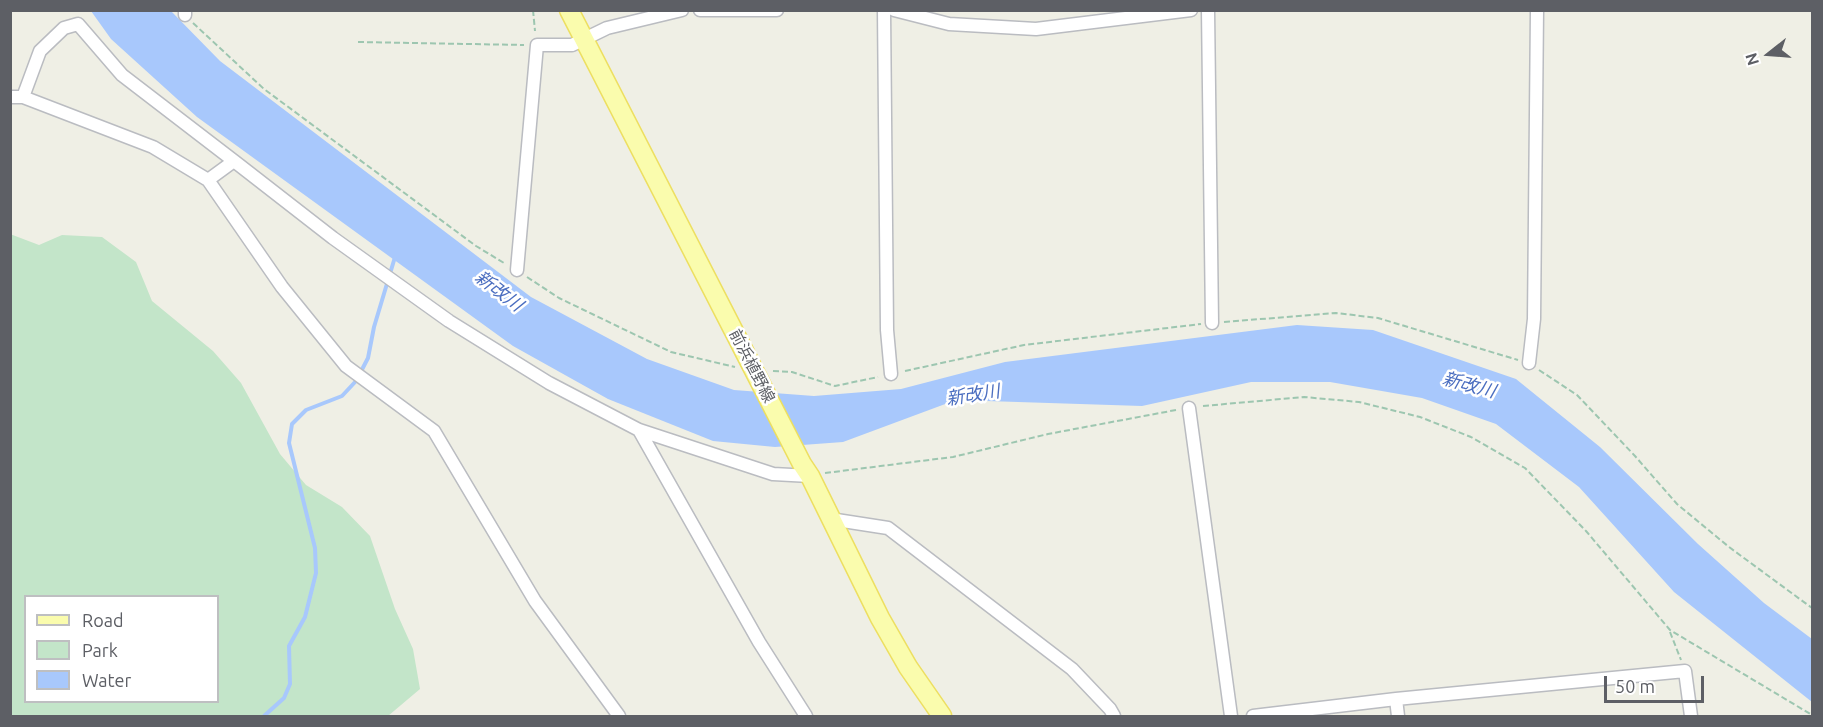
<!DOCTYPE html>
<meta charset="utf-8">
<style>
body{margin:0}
#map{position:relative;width:1823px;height:727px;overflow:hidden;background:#efefe5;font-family:Ubuntu,sans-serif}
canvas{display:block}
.frame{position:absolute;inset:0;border:12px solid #5d5f65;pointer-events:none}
.legend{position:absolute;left:24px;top:595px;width:195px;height:108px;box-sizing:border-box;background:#fff;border:2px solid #bebfc1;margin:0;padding:8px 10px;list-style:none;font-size:18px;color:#5d5f65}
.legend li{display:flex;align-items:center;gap:12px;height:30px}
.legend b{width:30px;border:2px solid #bebfc1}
.north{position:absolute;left:1739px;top:24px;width:60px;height:60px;-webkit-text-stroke:4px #fff;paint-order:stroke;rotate:253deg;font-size:16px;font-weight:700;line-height:24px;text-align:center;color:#5d5f65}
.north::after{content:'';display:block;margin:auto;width:21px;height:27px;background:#5d5f65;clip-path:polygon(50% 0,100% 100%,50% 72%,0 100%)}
.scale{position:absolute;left:1604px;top:676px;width:100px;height:27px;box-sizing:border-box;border:3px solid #5d5f65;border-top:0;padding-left:8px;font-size:18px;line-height:21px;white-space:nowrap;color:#5d5f65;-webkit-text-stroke:4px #fff;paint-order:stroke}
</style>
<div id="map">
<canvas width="1823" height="727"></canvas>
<div class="frame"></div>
<ul class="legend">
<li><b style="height:8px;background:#fafcad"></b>Road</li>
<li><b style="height:16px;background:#c3e5c9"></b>Park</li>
<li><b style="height:16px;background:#a8c8fc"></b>Water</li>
</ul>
<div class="north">N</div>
<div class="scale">50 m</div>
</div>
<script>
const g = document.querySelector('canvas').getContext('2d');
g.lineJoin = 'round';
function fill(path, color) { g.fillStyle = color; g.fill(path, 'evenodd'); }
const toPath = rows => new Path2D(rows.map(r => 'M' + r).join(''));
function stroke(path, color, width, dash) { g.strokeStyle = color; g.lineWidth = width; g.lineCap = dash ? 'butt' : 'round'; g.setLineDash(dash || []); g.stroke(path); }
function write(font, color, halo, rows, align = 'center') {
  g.font = font + ' Ubuntu,"Noto Sans JP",sans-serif'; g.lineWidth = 5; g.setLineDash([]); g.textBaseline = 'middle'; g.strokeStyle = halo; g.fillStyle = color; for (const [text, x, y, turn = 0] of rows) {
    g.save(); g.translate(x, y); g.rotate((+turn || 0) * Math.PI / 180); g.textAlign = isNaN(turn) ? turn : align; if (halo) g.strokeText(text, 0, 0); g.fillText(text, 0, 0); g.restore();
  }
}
fill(toPath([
 [10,234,39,245,62,235,102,237,136,262,152,301,213,351,241,383,280,454,306,485,342,507,370,536,395,609,413,649,420,689,388,716,11,716],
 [26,596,218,596,218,702,26,702]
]), '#c3e5c9');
fill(toPath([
 [91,11,171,11,220,61,531,297,647,359,734,390,814,396,901,389,1005,362,1297,325,1373,330,1516,379,1600,447,1698,544,1764,603,1812,639,1812,702,1674,592,1579,487,1496,424,1422,398,1330,382,1251,382,1142,406,956,400,843,442,775,447,713,441,608,399,513,346,197,117,111,39]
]), '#a8c8fc');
stroke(toPath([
 [264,716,284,698,290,684,289,646,305,617,316,573,315,548,289,443,292,424,306,410,342,396,356,381,368,358,374,327,395,257]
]), '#a8c8fc', 4);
const minor = toPath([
 [700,10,777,10],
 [884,10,887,330,891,374],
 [894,10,949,24,1036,29,1191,10],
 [1208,10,1212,323],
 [185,15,185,10],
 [10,97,23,97,153,147,208,180,282,287,346,366,434,431,535,601,619,716],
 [23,97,40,51,64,28,78,24,122,75,234,161],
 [208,180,234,161,333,238,449,321,549,383,639,430,773,474,810,476],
 [517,270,537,45,572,45,607,28,682,10],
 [1529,363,1534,319,1537,10],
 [1189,408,1231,716],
 [639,430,759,642,806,716],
 [830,519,888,528,1072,669,1110,709,1114,716],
 [1396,699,1398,716],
 [1253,716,1396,699,1685,671,1691,716]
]);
const primary = toPath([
 [569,10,802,464,810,476,880,618,908,667,942,716]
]);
stroke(minor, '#babcc1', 15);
stroke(primary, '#eddf61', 21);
stroke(toPath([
 [533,10,535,31],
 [193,23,264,89,476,246,504,263],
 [358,42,524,45],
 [527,277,559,298,671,352,735,367],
 [1224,322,1336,313,1378,318,1518,360],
 [1539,370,1577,395,1635,456,1677,504,1729,547,1812,608],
 [773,371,792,372,835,386,878,377],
 [905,371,1024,345,1201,324],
 [1203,406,1304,397,1359,402,1420,417,1471,437,1525,468,1586,531,1670,630,1812,715],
 [825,473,953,457,1048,434,1176,410],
 [1670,632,1681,660]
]), '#9dc6b0', 2, [6, 3]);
stroke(minor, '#fff', 12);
stroke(primary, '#fafcad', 18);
write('16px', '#5d5f65', '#fff', [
 ["前浜植野線",752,366,63]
]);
write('italic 18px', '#4b6ec0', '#fff', [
 ["新改川",499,291,37],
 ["新改川",1469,385,15],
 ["新改川",973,395,-9]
]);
</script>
